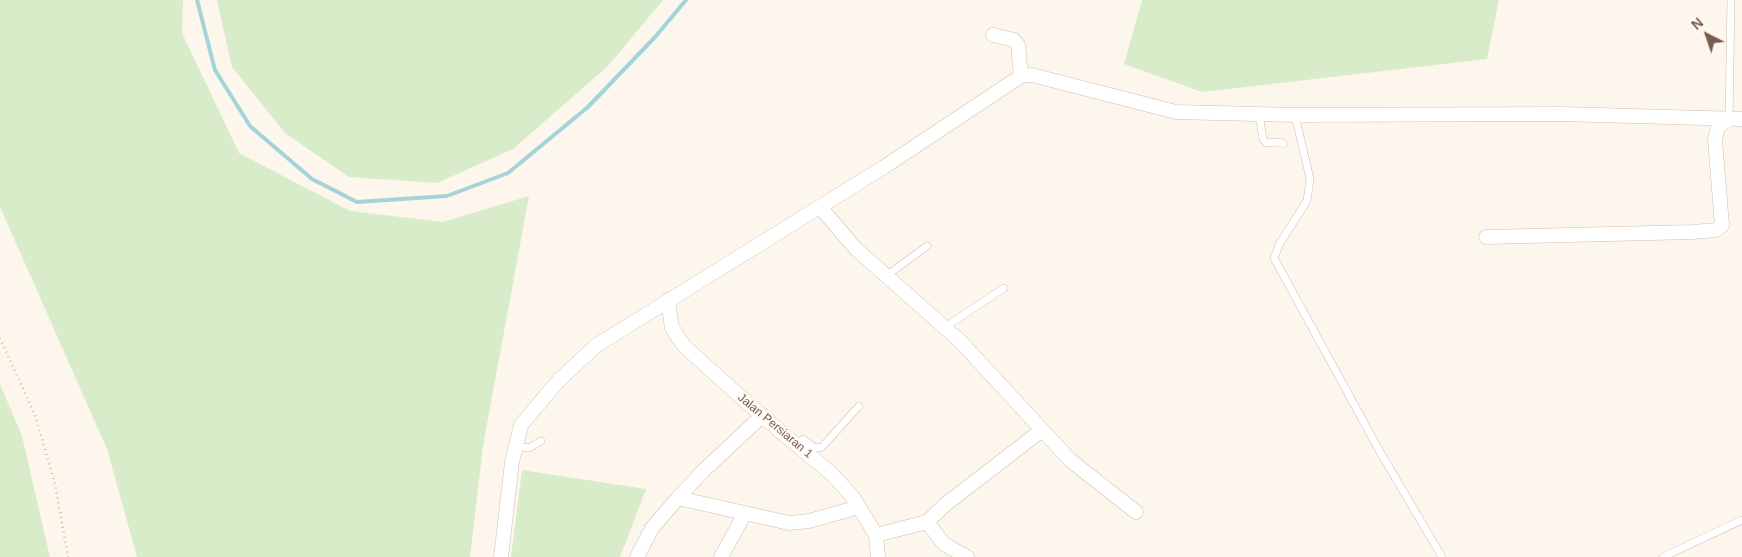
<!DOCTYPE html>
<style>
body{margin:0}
#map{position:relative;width:1742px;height:557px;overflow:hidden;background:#fdf6ec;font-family:Arial,sans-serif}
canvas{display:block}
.north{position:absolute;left:1682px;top:10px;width:50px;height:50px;-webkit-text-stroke:4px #fffaf3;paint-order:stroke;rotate:319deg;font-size:14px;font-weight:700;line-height:20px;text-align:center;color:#7a5c4d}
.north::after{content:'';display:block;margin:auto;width:18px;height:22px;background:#7a5c4d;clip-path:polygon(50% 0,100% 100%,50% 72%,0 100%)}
</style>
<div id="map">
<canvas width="1742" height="557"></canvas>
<div class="north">N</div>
</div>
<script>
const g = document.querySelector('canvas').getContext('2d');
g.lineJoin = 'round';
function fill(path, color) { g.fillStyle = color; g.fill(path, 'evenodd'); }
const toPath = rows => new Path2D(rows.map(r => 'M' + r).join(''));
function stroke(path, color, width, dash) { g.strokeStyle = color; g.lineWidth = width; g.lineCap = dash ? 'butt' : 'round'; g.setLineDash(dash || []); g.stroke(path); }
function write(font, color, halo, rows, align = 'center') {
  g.font = font + ' Arial,sans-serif'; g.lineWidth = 4; g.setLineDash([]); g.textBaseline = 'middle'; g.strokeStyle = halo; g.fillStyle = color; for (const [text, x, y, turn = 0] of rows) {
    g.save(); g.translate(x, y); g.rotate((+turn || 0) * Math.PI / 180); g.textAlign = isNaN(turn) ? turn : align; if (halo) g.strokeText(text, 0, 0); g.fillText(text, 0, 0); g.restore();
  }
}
fill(toPath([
 [0,0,183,0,182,33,239,153,350,211,443,222,529,196,483,446,470,557,137,557,107,449,0,207],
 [217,0,663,0,608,66,513,149,437,183,349,177,285,133,232,67],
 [1142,0,1499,0,1487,59,1202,92,1124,64],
 [0,384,22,436,50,557,0,557],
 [522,470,646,489,620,557,511,557]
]), '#d8ecc9');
stroke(toPath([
 [197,0,215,70,250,126,312,179,357,202,447,196,508,173,588,107,656,36,686,0]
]), '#a5d3da', 4);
const service = toPath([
 [1259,114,1263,139,1266,143,1281,142,1283,144],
 [1295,115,1310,179,1307,201,1280,243,1274,258,1379,450,1442,557],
 [1729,119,1731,0],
 [886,276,927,246],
 [945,327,1004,288],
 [803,439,815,448,822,447,859,406],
 [515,446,529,448,541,441],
 [1663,557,1742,520]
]);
const minor = toPath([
 [993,35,1014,40,1018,45,1021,76],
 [820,207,856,249,960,341,1070,460,1136,512],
 [1486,237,1693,232,1716,230,1722,225,1715,140,1718,127,1729,119],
 [668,300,672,328,684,346,762,416,833,475,852,496,876,535,878,557],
 [678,498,789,523,809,521,859,507],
 [927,522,944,544,967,557],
 [876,535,927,522,946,504,1042,430],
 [501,557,512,462,521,425,559,380,597,345,884,167,1021,76,1032,75,1176,112,1295,115,1561,114,1742,119],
 [637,557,652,528,678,498,703,471,762,416],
 [721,557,745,513]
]);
stroke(service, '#d1beb0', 8);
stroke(minor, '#d1beb0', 15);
stroke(toPath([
 [0,338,35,415,55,484,68,557]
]), '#d9b8a5', 2.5, [1, 4]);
stroke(service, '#fff', 7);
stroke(minor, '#fff', 14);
write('12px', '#7a5c4d', '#fffaf3', [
 ["Jalan Persiaran 1",775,426,40]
]);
</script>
